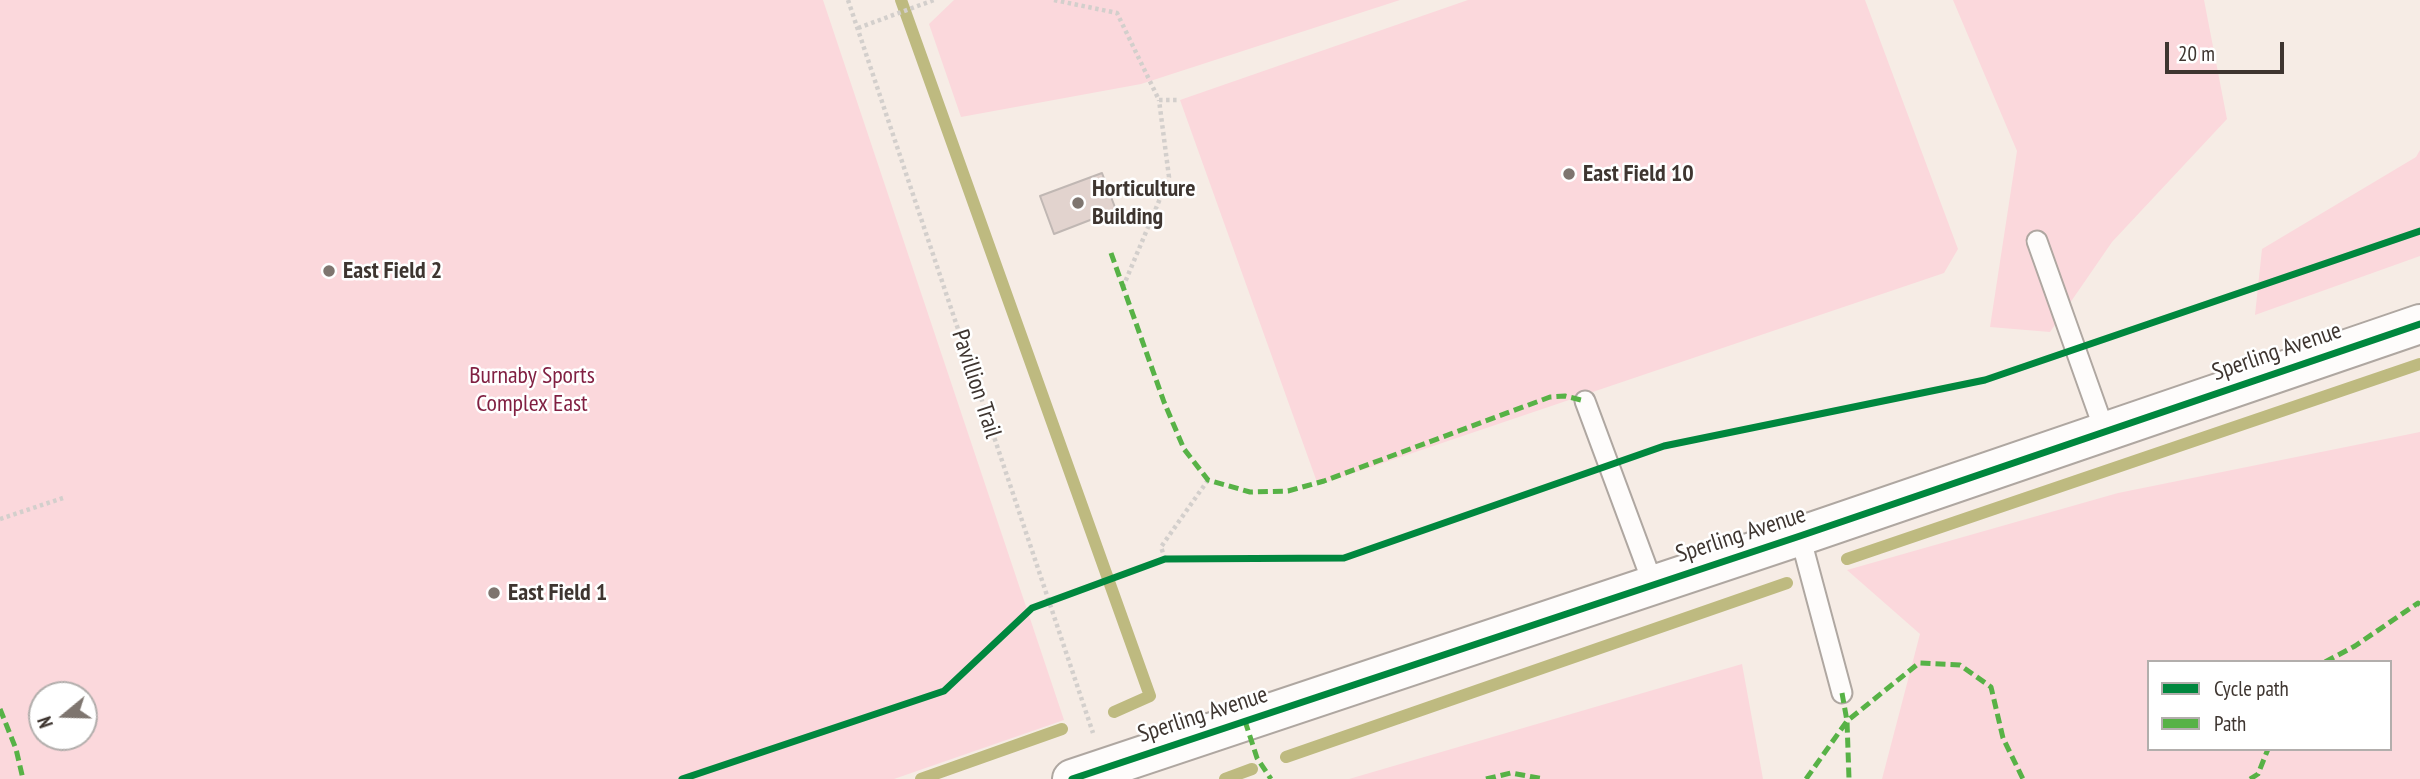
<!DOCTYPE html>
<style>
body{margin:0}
#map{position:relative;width:2420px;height:779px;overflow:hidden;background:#f6ece5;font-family:"PT Sans Narrow",sans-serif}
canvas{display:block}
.legend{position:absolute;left:2147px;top:660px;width:245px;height:91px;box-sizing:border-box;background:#fff;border:2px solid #b2aeac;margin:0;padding:9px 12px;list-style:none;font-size:21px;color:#3e3530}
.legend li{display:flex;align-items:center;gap:14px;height:35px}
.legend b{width:35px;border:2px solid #b2aeac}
.north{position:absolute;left:28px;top:681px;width:70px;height:70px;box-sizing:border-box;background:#fff;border:2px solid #b2aeac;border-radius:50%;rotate:251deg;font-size:19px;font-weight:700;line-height:28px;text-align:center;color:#3e3530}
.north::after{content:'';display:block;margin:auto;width:24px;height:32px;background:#7e756f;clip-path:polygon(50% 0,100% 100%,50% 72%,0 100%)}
.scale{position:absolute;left:2165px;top:42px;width:119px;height:32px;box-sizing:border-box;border:4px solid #3e3530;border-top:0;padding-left:9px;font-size:21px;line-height:24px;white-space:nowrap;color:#3e3530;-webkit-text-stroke:5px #fff;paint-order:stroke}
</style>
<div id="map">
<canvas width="2420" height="779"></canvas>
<ul class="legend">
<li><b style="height:9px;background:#00873e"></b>Cycle path</li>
<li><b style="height:9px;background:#57b246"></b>Path</li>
</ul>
<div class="north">N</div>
<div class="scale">20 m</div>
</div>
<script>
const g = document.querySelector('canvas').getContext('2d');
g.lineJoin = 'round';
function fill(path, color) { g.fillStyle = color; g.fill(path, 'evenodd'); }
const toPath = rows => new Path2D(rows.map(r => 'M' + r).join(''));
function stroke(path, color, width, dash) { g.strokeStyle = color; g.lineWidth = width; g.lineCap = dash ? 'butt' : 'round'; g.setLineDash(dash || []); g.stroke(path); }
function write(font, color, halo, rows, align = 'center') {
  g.font = font + ' "PT Sans Narrow",sans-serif'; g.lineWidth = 5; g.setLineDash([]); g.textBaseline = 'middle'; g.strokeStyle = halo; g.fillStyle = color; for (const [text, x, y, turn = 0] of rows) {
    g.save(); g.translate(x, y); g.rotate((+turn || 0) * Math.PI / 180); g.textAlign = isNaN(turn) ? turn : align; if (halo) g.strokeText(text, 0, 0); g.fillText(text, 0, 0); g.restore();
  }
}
fill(toPath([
 [0,0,823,0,1064,720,894,779,0,779],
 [42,695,84,695,84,737,42,737],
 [954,0,1400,0,1141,84,961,117,929,24],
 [1468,0,1865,0,1958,249,1944,273,1318,485,1180,100],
 [1953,0,2204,0,2227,119,2112,242,2050,332,1990,327,2017,151],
 [2420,150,2420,256,2255,315,2262,249,2416,157],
 [2420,432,2420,779,1882,779,1920,634,1847,570,2118,493],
 [2149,662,2390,662,2390,749,2149,749],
 [1742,664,1763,779,1349,779]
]), '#fbd8dc');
stroke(toPath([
 [901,0,1150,696,1114,712],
 [1847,559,2420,364],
 [1286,757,1787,583],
 [921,779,1062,729],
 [1225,779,1252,769]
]), '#beba80', 12);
const building = toPath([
 [1102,173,1116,210,1054,234,1040,196,1102,173]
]);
fill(building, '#e2d3ce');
stroke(building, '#c0b7b3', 2);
const service = toPath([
 [2037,241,2105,432],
 [1585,401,1653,584],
 [1800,536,1842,693]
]);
const minor = toPath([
 [1072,779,1800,536,2420,324]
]);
stroke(service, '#afa7a1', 23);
stroke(minor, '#afa7a1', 42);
stroke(toPath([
 [848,0,1093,733],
 [1054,0,1117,13,1159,100,1180,100],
 [858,28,934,0],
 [1123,287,1169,177,1159,100],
 [0,519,63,498],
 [1165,559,1161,547,1208,480]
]), '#d3cfcc', 4.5, [3.5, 3.5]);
stroke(service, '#fefcfb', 19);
stroke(minor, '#fefcfb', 38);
stroke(toPath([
 [1111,253,1164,402,1184,449,1208,480,1250,492,1288,491,1324,481,1550,397,1565,396,1585,401],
 [2325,662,2355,646,2418,603,2420,605],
 [1842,693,1847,721,1849,779],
 [0,709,16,749,23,779],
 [1245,721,1257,758,1271,779],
 [1486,779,1511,773,1544,779],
 [1806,779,1847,721,1919,663,1960,665,1991,687,2003,738,2023,779],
 [2250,779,2258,774,2268,749]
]), '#57b246', 5, [10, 5]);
stroke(toPath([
 [682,779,944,691,1032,608,1165,559,1344,558,1664,446,1985,380,2420,231],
 [1072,779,1800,536,2420,324]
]), '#00873e', 7);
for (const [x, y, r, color] of [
 [1569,174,7,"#7e756f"],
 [1078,203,7,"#7e756f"],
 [329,271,7,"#7e756f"],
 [494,593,7,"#7e756f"]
]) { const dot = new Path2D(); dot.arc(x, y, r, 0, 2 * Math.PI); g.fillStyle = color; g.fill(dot); stroke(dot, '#fff', 2.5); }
write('bold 24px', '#3e3530', '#fff', [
 ["East Field 10",1583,174],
 ["Horticulture",1092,189],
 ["Building",1092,217],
 ["East Field 2",343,271],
 ["East Field 1",508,593]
], 'left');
write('24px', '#3e3530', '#fff', [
 ["Sperling Avenue",2277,352,-19],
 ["Pavillion Trail",976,384,72],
 ["Sperling Avenue",1741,535,-18],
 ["Sperling Avenue",1203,715,-18]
]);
write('24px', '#812042', '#fff', [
 ["Burnaby Sports",532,376],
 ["Complex East",532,404]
]);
</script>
